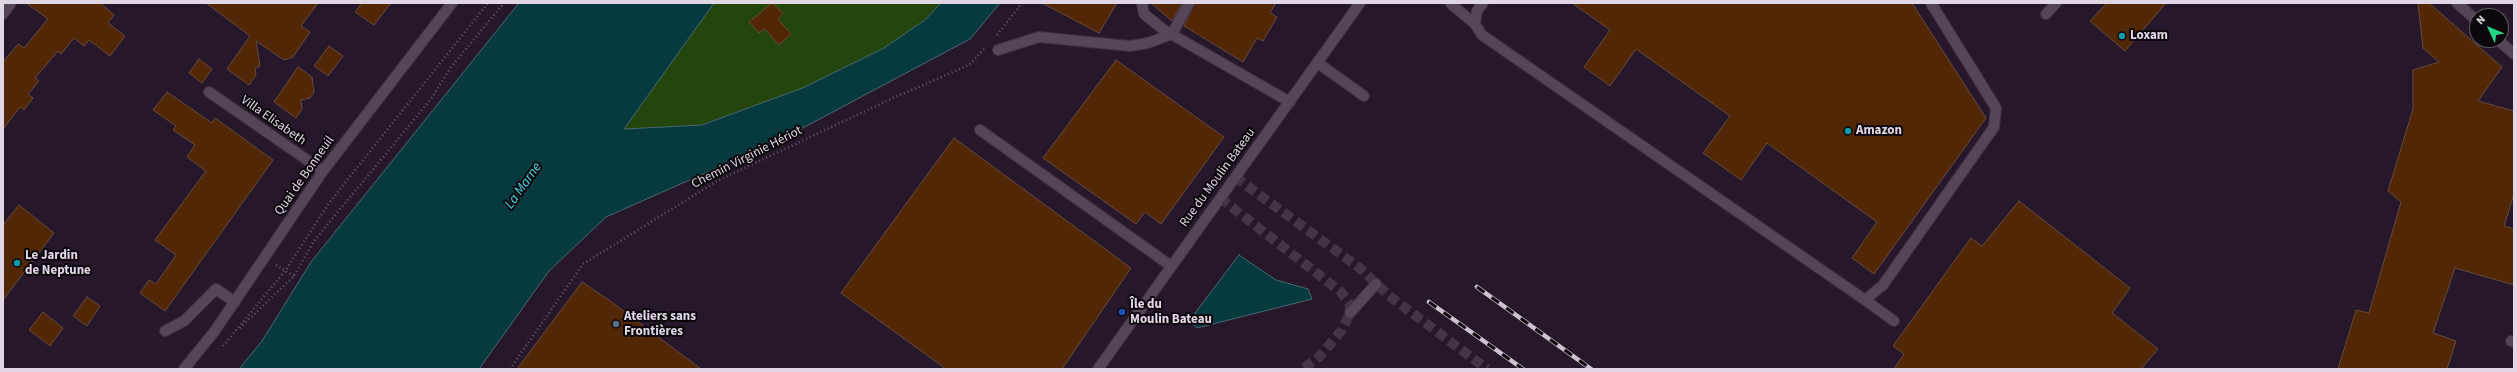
<!DOCTYPE html>
<meta charset="utf-8">
<style>
body{margin:0}
#map{position:relative;width:2517px;height:372px;overflow:hidden;background:#27172a;font-family:"Source Sans 3",sans-serif}
canvas{display:block}
.frame{position:absolute;inset:0;border:4px solid #e1d6e3;pointer-events:none}
.north{position:absolute;left:2469px;top:8px;width:40px;height:40px;box-sizing:border-box;background:#0c060d;border:1px solid #615963;border-radius:50%;rotate:314deg;font-size:11px;font-weight:700;line-height:16px;text-align:center;color:#e1d6e3}
.north::after{content:'';display:block;margin:auto;width:14px;height:18px;background:#21d887;clip-path:polygon(50% 0,100% 100%,50% 72%,0 100%)}
</style>
<div id="map">
<canvas width="2517" height="372"></canvas>
<div class="frame"></div>
<div class="north">N</div>
</div>
<script>
const g = document.querySelector('canvas').getContext('2d');
g.lineJoin = 'round';
function fill(path, color) { g.fillStyle = color; g.fill(path, 'evenodd'); }
const toPath = rows => new Path2D(rows.map(r => 'M' + r).join(''));
function stroke(path, color, width, dash) { g.strokeStyle = color; g.lineWidth = width; g.lineCap = dash ? 'butt' : 'round'; g.setLineDash(dash || []); g.stroke(path); }
function write(font, color, halo, rows, align = 'center') {
  g.font = font + ' "Source Sans 3",sans-serif'; g.lineWidth = 4; g.setLineDash([]); g.textBaseline = 'middle'; g.strokeStyle = halo; g.fillStyle = color; for (const [text, x, y, turn = 0] of rows) {
    g.save(); g.translate(x, y); g.rotate((+turn || 0) * Math.PI / 180); g.textAlign = isNaN(turn) ? turn : align; if (halo) g.strokeText(text, 0, 0); g.fillText(text, 0, 0); g.restore();
  }
}
fill(toPath([
 [714,3,941,3,925,20,884,48,805,87,702,125,623,129]
]), '#22460d');
const water = toPath([
 [519,3,714,3,624,129,702,125,805,87,884,48,925,20,941,3,1000,3,970,39,782,139,606,217,549,271,479,369,239,369,262,341,311,262,519,3],
 [1239,255,1276,280,1308,289,1312,299,1197,328,1189,321,1239,255]
]);
fill(water, '#073a3e');
stroke(water, '#486970', 1);
const building = toPath([
 [26,3,100,3,114,15,108,23,125,36,110,56,89,40,84,46,74,38,61,54,58,51,35,78,39,81,28,94,33,98,24,110,20,107,3,129,3,62,18,44,24,48,48,19,26,3],
 [206,3,318,3,301,26,310,32,293,57,284,60,256,41,260,66,255,68,256,75,249,85,227,69,250,36,206,3],
 [362,3,391,3,374,25,355,12,362,3],
 [772,3,783,13,778,19,791,34,779,45,765,29,759,33,749,22,772,3],
 [1042,3,1117,3,1099,33,1042,3],
 [1151,3,1182,3,1172,21,1151,3],
 [1195,3,1276,3,1270,13,1277,17,1263,41,1257,38,1243,62,1184,26,1195,3],
 [1572,3,1912,3,1986,118,1874,274,1852,258,1877,222,1767,143,1741,180,1703,153,1730,116,1636,49,1610,86,1584,67,1610,30,1572,3],
 [2107,3,2166,3,2125,51,2090,21,2107,3],
 [2418,3,2429,3,2502,67,2478,101,2514,111,2514,194,2504,226,2514,229,2514,285,2455,268,2433,333,2456,341,2447,369,2338,369,2356,310,2369,313,2401,202,2388,191,2413,109,2413,70,2439,62,2423,48,2418,3],
 [329,46,343,56,328,76,314,66,329,46],
 [199,59,212,69,202,83,189,73,199,59],
 [1116,60,1224,137,1161,224,1145,212,1136,224,1043,158,1116,60],
 [298,67,312,77,314,92,310,98,301,100,302,109,296,118,274,102,298,67],
 [167,92,212,123,215,118,273,160,165,311,140,293,149,280,156,284,176,255,155,240,206,171,187,157,195,145,173,130,176,126,153,110,167,92],
 [954,138,1131,268,1062,369,946,369,841,293,954,138],
 [2019,201,2130,288,2112,313,2158,349,2141,369,1894,369,1904,354,1893,346,1971,238,1982,246,2019,201],
 [19,205,54,233,3,300,3,225,19,205],
 [582,282,609,300,701,369,517,369,582,282],
 [87,297,100,306,87,326,73,316,87,297],
 [43,312,63,328,50,346,29,330,43,312]
]);
fill(building, '#512706');
stroke(building, '#654b3c', 1);
stroke(toPath([
 [1235,177,1361,269,1388,295,1487,369],
 [1220,198,1341,292,1350,304,1350,313,1342,330,1319,357,1303,369]
]), '#433446', 10, [10, 5]);
const minor = toPath([
 [1142,3,1144,14,1164,30,1290,102],
 [1483,3,1477,11,1475,24,1482,35,1865,300,1883,285,1994,127,1996,108,1931,3],
 [2457,3,2477,21],
 [1451,4,1475,24],
 [3,14,11,3],
 [2046,14,2056,3],
 [2498,40,2514,54],
 [998,50,1039,37,1130,46,1148,43,1172,34,1189,3],
 [1318,63,1364,96],
 [209,92,323,171],
 [980,130,1171,266],
 [1865,300,1894,321],
 [1350,313,1376,284],
 [165,331,184,321,216,289,235,302],
 [2511,341,2514,342],
 [184,369,214,332,323,171,452,3],
 [1098,369,1360,3]
]);
stroke(minor, '#3d3140', 12);
stroke(toPath([
 [997,35,1022,3],
 [276,265,294,276],
 [240,328,294,276,314,241,431,99,451,67,504,3],
 [223,346,285,271,329,203,488,3],
 [510,369,583,264,717,181,893,98,969,65,984,49]
]), '#665869', 2.5, [1, 3]);
stroke(minor, '#564459', 10);
const rail = toPath([
 [1477,287,1591,369],
 [1429,302,1523,369]
]);
stroke(rail, '#cec2d0', 4.5);
stroke(rail, '#0c060d', 3, [9]);
for (const [x, y, r, color] of [
 [2122,36,4,"#0f9aa8"],
 [1848,131,4,"#0f9aa8"],
 [17,263,4,"#0f9aa8"],
 [1122,312,4,"#1a4fb4"],
 [616,324,4,"#5c6f8a"]
]) { const dot = new Path2D(); dot.arc(x, y, r, 0, 2 * Math.PI); g.fillStyle = color; g.fill(dot); stroke(dot, '#0c060d', 1.5); }
write('bold 13px', '#e1d6e3', '#0c060d', [
 ["Loxam",2130,36],
 ["Amazon",1856,131],
 ["Le Jardin",25,256],
 ["de Neptune",25,271],
 ["Île du",1130,305],
 ["Moulin Bateau",1130,320],
 ["Ateliers sans",624,317],
 ["Frontières",624,332]
], 'left');
write('13px', '#e1d6e3', '#0c060d', [
 ["Villa Elisabeth",273,121,35],
 ["Chemin Virginie Hériot",747,158,-27],
 ["Quai de Bonneuil",305,176,-55],
 ["Rue du Moulin Bateau",1218,178,-54]
]);
write('italic 14px', '#44deeb', '#0c060d', [
 ["La Marne",524,186,-55]
]);
</script>
